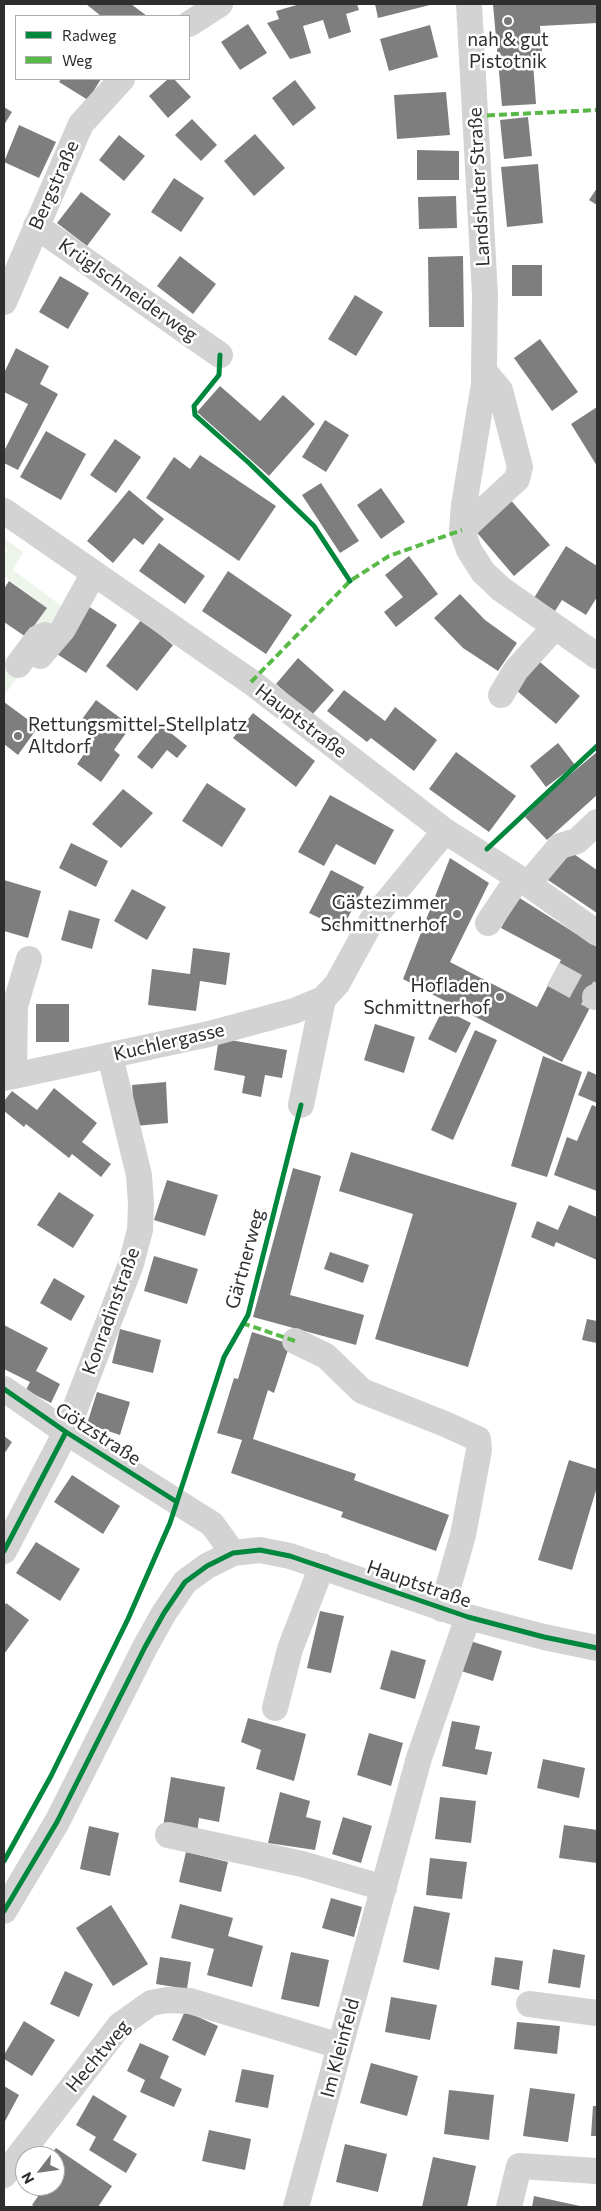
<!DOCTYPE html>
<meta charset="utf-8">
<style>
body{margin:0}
#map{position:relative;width:601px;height:2211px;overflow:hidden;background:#fff;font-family:Commissioner,sans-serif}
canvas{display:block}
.frame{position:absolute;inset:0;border:5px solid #2e2e2e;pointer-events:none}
.legend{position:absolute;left:15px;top:15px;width:175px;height:65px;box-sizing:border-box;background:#fff;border:1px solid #ababab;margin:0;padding:6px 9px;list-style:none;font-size:15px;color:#2e2e2e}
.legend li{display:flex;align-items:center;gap:10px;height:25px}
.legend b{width:25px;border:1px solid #ababab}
.north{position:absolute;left:15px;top:2146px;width:50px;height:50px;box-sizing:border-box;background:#fff;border:1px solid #ababab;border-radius:50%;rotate:240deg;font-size:14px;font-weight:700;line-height:20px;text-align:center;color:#2e2e2e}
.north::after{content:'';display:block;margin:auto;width:18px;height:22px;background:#777;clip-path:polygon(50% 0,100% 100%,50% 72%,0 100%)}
</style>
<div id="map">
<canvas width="601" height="2211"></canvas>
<div class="frame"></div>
<ul class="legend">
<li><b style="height:6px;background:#00873e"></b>Radweg</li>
<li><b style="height:6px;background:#58b947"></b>Weg</li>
</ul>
<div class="north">N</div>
</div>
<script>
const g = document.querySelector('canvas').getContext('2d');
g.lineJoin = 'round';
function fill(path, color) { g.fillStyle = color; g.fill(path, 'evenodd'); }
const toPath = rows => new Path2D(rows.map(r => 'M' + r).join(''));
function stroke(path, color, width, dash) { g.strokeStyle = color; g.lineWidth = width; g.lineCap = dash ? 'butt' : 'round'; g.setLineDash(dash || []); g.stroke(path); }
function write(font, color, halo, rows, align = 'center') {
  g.font = font + ' Commissioner,sans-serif'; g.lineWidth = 5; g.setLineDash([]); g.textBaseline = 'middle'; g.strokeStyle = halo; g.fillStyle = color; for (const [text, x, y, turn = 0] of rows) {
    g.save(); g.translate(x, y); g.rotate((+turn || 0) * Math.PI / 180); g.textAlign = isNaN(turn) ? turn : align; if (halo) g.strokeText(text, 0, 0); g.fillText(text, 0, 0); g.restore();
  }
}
fill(toPath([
 [4,538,23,552,13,570,63,607,47,627,35,625,47,608,4,576,4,554,7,549,4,546],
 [4,655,19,667,30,660,4,696]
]), '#edf5eb');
fill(toPath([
 [86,4,131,4,147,16,101,16],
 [300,4,357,4,359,10,346,14,351,32,329,39,323,20,303,26,311,53,290,59,267,23,279,19,276,11],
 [375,4,430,4,430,5,378,18],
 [493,4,597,4,597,23,540,26,543,63,533,63,536,104,502,106],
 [248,24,267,53,240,70,221,42],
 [430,25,438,57,389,71,380,39],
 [61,79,101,79,88,100,59,82],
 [168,79,174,79,191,97,168,118,149,96],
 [295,80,316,108,293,126,272,98],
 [446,92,450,135,397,139,394,95],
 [4,107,12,112,4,125],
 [528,117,532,156,504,159,500,120],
 [192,119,217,145,201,161,175,135],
 [19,125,56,142,39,178,4,162],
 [255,134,285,168,254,196,224,161],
 [119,135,145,156,124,181,99,160],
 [417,150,459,151,459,180,417,180],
 [538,164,543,223,507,227,501,167],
 [174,178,204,198,181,232,151,212],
 [597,188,597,205,589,200],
 [81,192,111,214,87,246,57,223],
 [456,196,457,228,419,229,418,197],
 [180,256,216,284,193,314,157,286],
 [463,256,464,327,429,327,428,257],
 [512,265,542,265,542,296,512,296],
 [60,276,89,293,68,329,39,312],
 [355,295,383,312,356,356,328,339],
 [540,339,578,392,552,411,514,358],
 [16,348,49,366,40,384,58,394,18,470,4,463,4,451,28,404,4,392,4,373],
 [220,386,260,421,283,395,315,424,269,476,197,412],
 [597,407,597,466,571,424],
 [325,420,349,435,326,472,302,457],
 [46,431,86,454,61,500,20,477],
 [115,439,141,457,116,493,90,475],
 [200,455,276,506,239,561,146,498,174,457,190,469],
 [321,483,359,541,340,553,302,495],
 [381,488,405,522,381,539,357,505],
 [129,490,164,519,143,545,134,538,113,563,87,541],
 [508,497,550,545,514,576,473,528],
 [159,543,205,576,185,604,139,571],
 [566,546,597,566,597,597,586,615,562,600,555,611,534,598],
 [409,556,438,594,396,627,384,612,403,597,385,575],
 [228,571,292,615,266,654,202,611],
 [9,581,47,608,26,637,4,622,4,589],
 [460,594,485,620,517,643,498,671,463,648,434,618],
 [88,606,117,625,86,673,57,654],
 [141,620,173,645,137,691,106,666],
 [534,657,580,696,556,724,510,685],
 [298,658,334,690,312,715,276,684],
 [344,690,385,721,395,707,437,740,414,771,371,738,367,742,327,711],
 [96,700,131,726,114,750,120,755,101,782,77,764,95,739,77,726],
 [4,702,38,727,18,755,4,744],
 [253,713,315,761,296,787,233,738],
 [162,726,187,746,177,758,167,750,152,769,137,757],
 [558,743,575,765,546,787,530,766],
 [456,752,516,796,489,832,429,789],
 [597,752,597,795,547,840,525,817,560,783],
 [207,783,246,809,222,847,182,821],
 [123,789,153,813,121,848,92,824],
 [330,795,394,830,375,865,336,844,324,866,298,852],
 [71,843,108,861,96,887,59,868],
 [565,848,597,870,597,913,545,878],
 [450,858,489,883,450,962,537,1007,561,960,501,928,518,897,597,947,597,994,562,1062,403,979],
 [331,870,364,887,342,929,309,913],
 [4,880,41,891,28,938,4,931],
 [132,889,166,907,147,940,114,921],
 [69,910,100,919,92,949,61,940],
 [193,948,230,953,226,985,200,981,196,1011,148,1005,152,969,190,974],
 [36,1004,69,1004,69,1042,36,1042],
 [443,1009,471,1023,456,1053,428,1039],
 [375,1024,415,1037,404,1073,364,1060],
 [475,1030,497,1040,453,1140,431,1130],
 [219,1038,287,1050,282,1078,265,1075,261,1097,242,1093,245,1076,214,1070],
 [543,1056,582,1072,547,1177,511,1166],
 [588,1071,597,1075,597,1103,578,1095],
 [166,1082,168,1123,135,1126,132,1085],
 [54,1088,97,1123,82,1142,111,1164,101,1177,72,1154,69,1158,26,1124,24,1127,4,1111,4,1101,12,1091,37,1110],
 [592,1105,597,1107,597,1191,554,1175,567,1137,577,1141],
 [351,1152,517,1203,468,1367,375,1339,413,1214,339,1191],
 [293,1168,321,1176,290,1295,364,1315,356,1345,253,1317],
 [167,1180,218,1195,205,1236,154,1220],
 [59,1192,94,1215,73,1248,37,1225],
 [569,1205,597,1217,597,1260,556,1242,554,1247,531,1237,537,1221,558,1230],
 [330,1252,369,1265,363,1283,324,1269],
 [154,1256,198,1269,187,1304,144,1291],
 [54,1278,85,1296,71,1321,40,1303],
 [587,1319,597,1321,597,1343,582,1340],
 [4,1325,48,1348,36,1371,60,1384,51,1403,26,1390,30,1382,4,1369],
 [120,1329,161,1340,153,1373,112,1363],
 [252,1332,290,1344,274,1393,268,1390,253,1439,356,1474,354,1480,449,1515,436,1551,341,1517,343,1512,231,1473,242,1440,217,1433,234,1378,238,1379],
 [97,1392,130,1402,120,1435,87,1424],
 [4,1436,12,1442,4,1454],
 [569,1460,597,1469,597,1487,572,1570,538,1560],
 [72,1475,120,1506,103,1534,54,1502],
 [36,1542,80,1569,60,1601,16,1573],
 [6,1603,29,1620,4,1654,4,1607],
 [320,1611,344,1616,331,1673,307,1668],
 [467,1640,502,1651,493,1681,458,1670],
 [391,1650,426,1660,415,1699,380,1689],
 [248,1718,306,1734,294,1781,256,1769,261,1750,241,1742],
 [452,1721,480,1726,475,1749,492,1752,487,1775,442,1766],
 [369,1733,403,1743,391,1786,357,1775],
 [543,1759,585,1768,579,1798,537,1788],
 [171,1777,225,1787,219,1822,199,1818,197,1833,163,1827],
 [280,1792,310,1801,306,1817,321,1821,315,1850,268,1843],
 [440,1797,476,1801,471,1843,435,1839],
 [343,1817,372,1826,361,1863,332,1854],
 [564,1825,597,1830,597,1863,559,1858],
 [89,1826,119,1833,110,1876,80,1869],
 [186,1852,228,1862,221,1892,179,1882],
 [430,1858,467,1862,462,1899,426,1895],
 [331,1898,362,1907,354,1937,322,1928],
 [180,1904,233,1918,228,1936,263,1946,252,1987,207,1975,214,1949,171,1938],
 [111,1905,148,1964,113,1986,76,1928],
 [414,1906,450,1913,439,1970,403,1962],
 [553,1949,585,1955,580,1988,548,1983],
 [291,1952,329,1960,319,2007,281,1999],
 [160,1957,191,1962,187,1989,156,1984],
 [495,1957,523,1961,519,1990,491,1985],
 [65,1971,93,1984,79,2017,50,2004],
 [391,1997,437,2005,430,2040,385,2032],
 [185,2011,218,2026,205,2056,172,2040],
 [24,2021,55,2040,32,2076,4,2059,4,2055],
 [517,2022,560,2026,557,2054,514,2049],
 [140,2043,169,2056,160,2078,182,2089,174,2107,140,2092,145,2080,127,2071],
 [371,2063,418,2076,407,2116,360,2103],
 [242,2069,274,2075,268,2108,235,2102],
 [4,2086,19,2095,4,2123],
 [530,2088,575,2094,568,2142,523,2136],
 [449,2090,494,2095,489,2140,444,2134],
 [93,2095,127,2116,113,2140,137,2154,126,2173,89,2150,96,2137,76,2125],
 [593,2106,597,2106,597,2136,591,2136],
 [209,2130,251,2139,245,2170,202,2161],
 [345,2144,387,2154,378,2192,336,2182],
 [56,2148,112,2186,98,2207,35,2207,32,2205,43,2189,39,2186,55,2186,55,2156,50,2156],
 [433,2157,476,2166,467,2207,422,2207],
 [534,2196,580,2206,580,2207,532,2207]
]), '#7e7e7e');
stroke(toPath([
 [553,974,595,997]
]), '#d5d5d5', 26, [26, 13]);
stroke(toPath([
 [469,4,485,295,484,371,484,384,464,505,462,530,469,550,483,572,501,589,597,656],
 [189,24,220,4],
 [36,226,220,355],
 [4,302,81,124,122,79],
 [4,511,251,682,445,831,528,884,597,933],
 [462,530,517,479,520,467,500,390,484,371],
 [40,656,63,629,94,573],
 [18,665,38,638,45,635],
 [501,695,516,670,555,627],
 [528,884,560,846,577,841,597,822],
 [488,923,518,878],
 [595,997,597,997],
 [14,1075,15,1006,29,959],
 [4,1078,209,1034,294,1011,323,999],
 [301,1105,323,999,337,984,372,920,445,831],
 [295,1341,326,1356,362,1391,445,1424,478,1439,479,1450,463,1535,442,1609],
 [4,1389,66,1432,212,1524,233,1553],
 [4,1551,66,1432,131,1264,140,1230,141,1204,139,1175,110,1056],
 [275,1708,290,1649,322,1566],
 [168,1835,302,1864,384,1888],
 [4,1911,57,1822,145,1647,164,1613,185,1582,207,1566,233,1553,260,1550,290,1556,468,1617,544,1637,597,1648],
 [529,2004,597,2013],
 [4,2175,120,2025,151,2003,167,2000,190,2001,340,2046],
 [296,2207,419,1758,468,1617],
 [509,2207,519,2166,597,2171]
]), '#d3d3d3', 26);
stroke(toPath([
 [475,116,597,110],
 [251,682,350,581,389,556,462,530],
 [242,1323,295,1341]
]), '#58b947', 4, [8, 4]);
stroke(toPath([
 [220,355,219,375,194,406,195,415,249,463,314,526,350,581],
 [487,849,597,746],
 [4,1389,66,1432,177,1502],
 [4,1551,66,1432],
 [4,1861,51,1776,128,1619,170,1523,224,1357,248,1315,301,1105],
 [4,1911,57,1822,145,1647,164,1613,185,1582,207,1566,233,1553,260,1550,290,1556,468,1617,544,1637,597,1648]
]), '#00873e', 5);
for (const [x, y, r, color] of [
 [508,21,5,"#777"],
 [18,736,5,"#777"],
 [457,914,5,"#777"],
 [500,997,5,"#777"]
]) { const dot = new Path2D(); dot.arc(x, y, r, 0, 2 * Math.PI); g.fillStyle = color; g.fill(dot); stroke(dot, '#fff', 2); }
write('19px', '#2e2e2e', '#fff', [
 ["nah & gut",508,40,"center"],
 ["Pistotnik",508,62,"center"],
 ["Rettungsmittel-Stellplatz",28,725,"left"],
 ["Altdorf",28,747,"left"],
 ["Gästezimmer",447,903],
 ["Schmittnerhof",447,925],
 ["Hofladen",490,986],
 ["Schmittnerhof",490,1008]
], 'right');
write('19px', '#2e2e2e', '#fff', [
 ["Bergstraße",54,185,-66],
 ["Landshuter Straße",479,187,-93],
 ["Krüglschneiderweg",128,290,35],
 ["Hauptstraße",301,721,37],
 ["Kuchlergasse",169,1042,-13],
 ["Gärtnerweg",245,1259,-75],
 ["Konradinstraße",111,1311,-70],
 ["Götzstraße",98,1434,33],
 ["Hauptstraße",419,1584,19],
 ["Im Kleinfeld",340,2048,-75],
 ["Hechtweg",98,2056,-50]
]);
</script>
